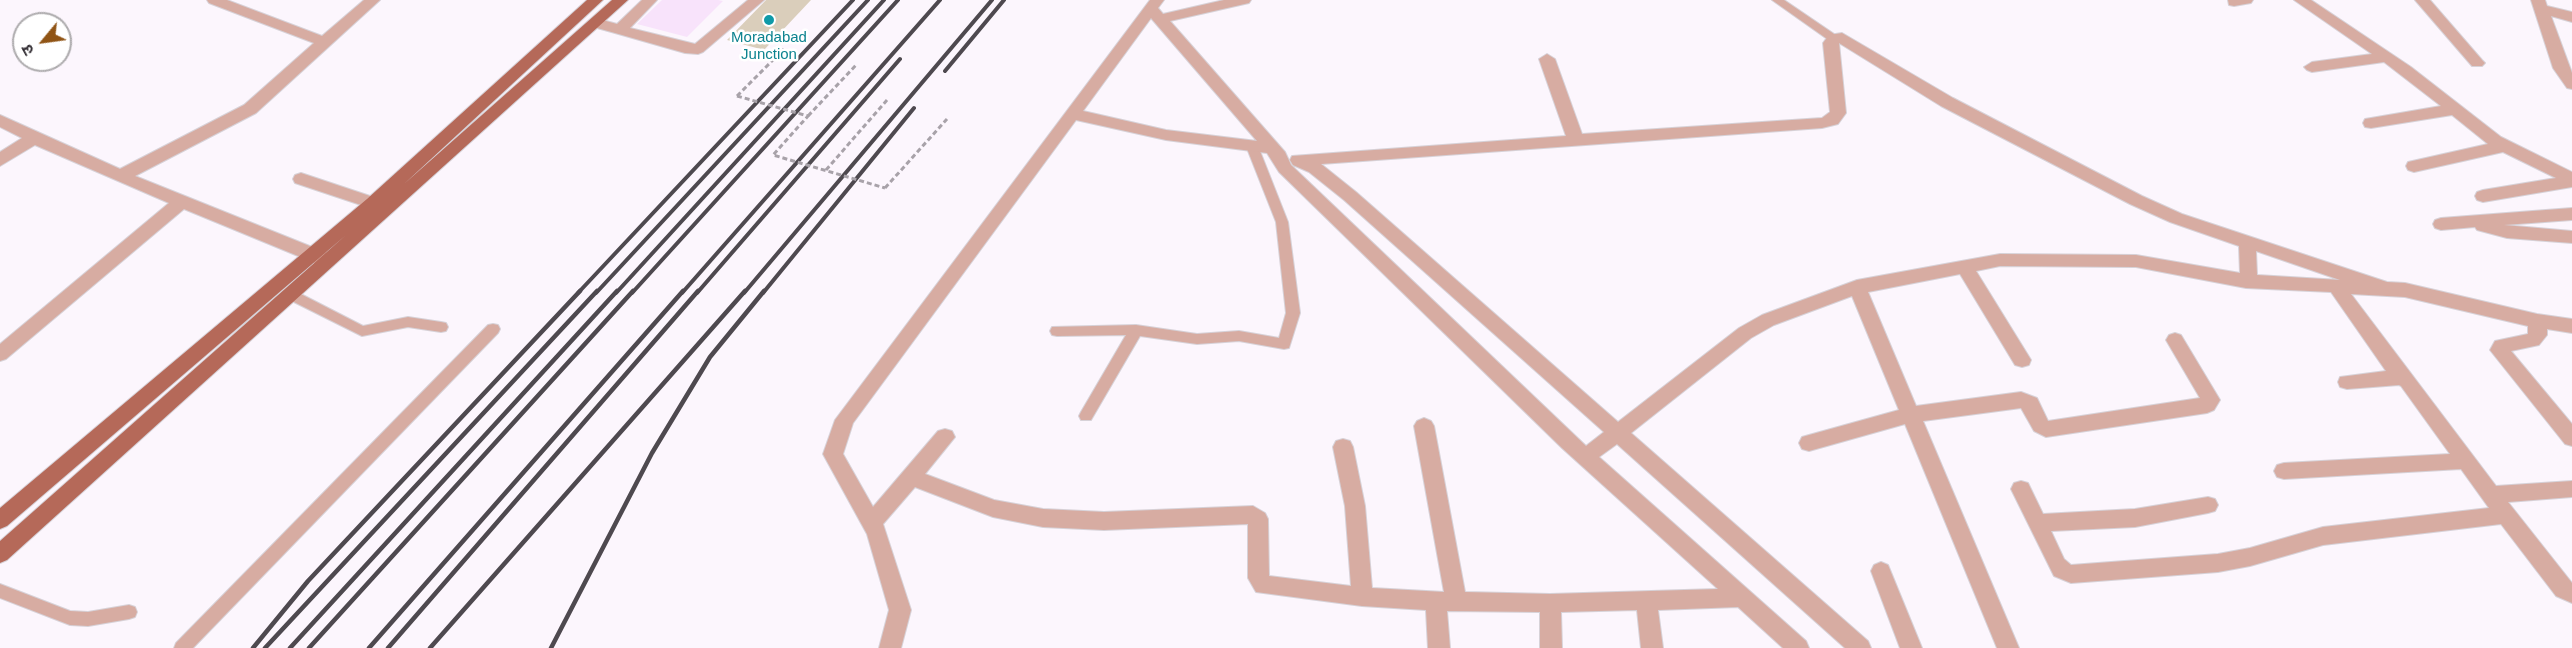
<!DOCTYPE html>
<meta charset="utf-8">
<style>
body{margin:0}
#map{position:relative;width:2572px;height:648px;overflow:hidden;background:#fcf6fd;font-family:Helvetica,"Noto Sans Devanagari",sans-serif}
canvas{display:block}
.north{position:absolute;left:12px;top:12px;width:60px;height:60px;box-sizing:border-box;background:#fff;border:2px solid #adabad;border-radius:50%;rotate:241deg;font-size:16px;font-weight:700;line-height:24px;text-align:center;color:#312c32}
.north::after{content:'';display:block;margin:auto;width:21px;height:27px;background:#905415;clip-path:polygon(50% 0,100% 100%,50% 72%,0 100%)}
</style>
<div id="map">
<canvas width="2572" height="648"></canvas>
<div class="north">उ</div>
</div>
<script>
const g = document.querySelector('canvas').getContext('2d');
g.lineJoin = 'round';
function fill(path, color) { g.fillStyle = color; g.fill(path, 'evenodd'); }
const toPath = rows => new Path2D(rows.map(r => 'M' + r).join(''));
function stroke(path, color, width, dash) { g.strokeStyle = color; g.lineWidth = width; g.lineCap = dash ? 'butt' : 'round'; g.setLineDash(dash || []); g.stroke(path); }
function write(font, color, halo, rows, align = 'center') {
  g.font = font + ' Helvetica,sans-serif'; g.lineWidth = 5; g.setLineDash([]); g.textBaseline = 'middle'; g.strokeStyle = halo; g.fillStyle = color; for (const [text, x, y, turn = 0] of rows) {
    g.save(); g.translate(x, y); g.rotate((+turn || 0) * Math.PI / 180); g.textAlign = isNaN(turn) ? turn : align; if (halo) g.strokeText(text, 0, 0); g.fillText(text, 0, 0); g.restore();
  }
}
fill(toPath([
 [662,0,718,0,723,1,687,37,637,24]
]), '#f8e3fb');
fill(toPath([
 [766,0,811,0,764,50,727,40]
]), '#dacebb');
const service = toPath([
 [1772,0,1784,0,1840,38,1838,41,1830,41,1772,0],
 [1252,142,1258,146,1288,222,1300,313,1289,348,1284,349,1239,341,1197,344,1140,336,1091,420,1081,420,1079,416,1081,412,1126,335,1057,336,1052,335,1050,331,1052,327,1136,325,1197,334,1239,331,1279,338,1286,313,1276,222,1246,146,1252,142],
 [291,289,363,326,408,317,441,322,446,323,448,327,446,331,441,332,408,327,362,336,286,298,284,294,286,290,291,289],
 [493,324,498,325,500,329,498,333,193,648,174,648,176,643,488,325,493,324],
 [0,584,70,611,88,612,129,605,135,607,137,612,135,617,129,619,88,626,70,625,0,598,0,584]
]);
const minor = toPath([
 [207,0,227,0,322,36,364,0,380,0,256,113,135,176,332,255,335,260,332,265,326,266,320,265,184,209,6,359,0,361,0,344,169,203,35,145,0,166,0,152,22,138,0,127,0,115,120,169,244,105,314,43,209,3,207,0],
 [642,0,657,0,630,28,695,44,748,0,764,0,703,52,698,54,685,53,615,33,590,26,588,23,595,18,617,24,642,0],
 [1150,0,1164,0,1158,8,1163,14,1224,0,1251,0,1249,3,1170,21,1285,152,1291,165,1586,446,1604,432,1344,200,1309,172,1293,165,1290,160,1292,156,1566,136,1539,59,1547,54,1555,59,1582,134,1822,118,1830,112,1823,43,1829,35,1842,33,1953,98,2142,196,2182,214,2387,282,2405,283,2537,314,2572,319,2572,333,2547,329,2547,335,2539,345,2511,351,2572,424,2572,446,2565,444,2490,350,2495,341,2528,334,2528,326,2405,297,2351,294,2496,486,2572,481,2572,497,2508,502,2572,583,2572,603,2556,596,2501,524,2323,545,2250,566,2218,572,2071,583,2054,576,2011,489,2014,483,2021,481,2028,483,2043,514,2135,509,2208,497,2215,499,2218,505,2215,511,2208,513,2135,527,2051,531,2064,559,2071,565,2218,554,2250,548,2323,527,2489,508,2461,469,2284,479,2277,477,2274,471,2277,465,2284,463,2450,454,2401,386,2399,385,2347,389,2340,387,2338,382,2340,377,2386,371,2331,292,2246,288,2136,267,2000,266,1976,271,2031,360,2029,365,2022,367,2015,365,1960,274,1868,292,1916,406,2021,392,2037,398,2048,421,2200,398,2166,340,2169,335,2175,333,2181,335,2220,400,2214,410,2207,413,2046,437,2034,431,2021,408,1923,421,2019,648,1997,648,1905,424,1809,451,1802,449,1799,443,1802,437,1809,435,1899,410,1852,296,1774,325,1751,338,1631,433,1868,641,1871,648,1845,648,1617,444,1599,457,1806,641,1809,648,1783,648,1738,607,1658,610,1663,648,1641,648,1637,610,1561,612,1562,648,1540,648,1540,612,1447,611,1450,648,1428,648,1426,610,1362,606,1256,592,1248,578,1248,524,1104,530,1043,527,993,517,915,487,883,524,911,610,901,648,879,648,889,610,867,534,823,454,835,420,1150,0],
 [1151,18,1257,141,1166,130,1083,111,1151,18],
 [1839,43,1941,106,2130,204,2170,222,2239,246,2240,273,2136,255,2000,254,1857,280,1762,315,1739,328,1618,422,1356,192,1321,164,1822,128,1838,124,1846,113,1839,43],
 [1076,120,1166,140,1267,153,1279,172,1562,448,1718,589,1550,594,1465,592,1434,426,1431,421,1424,418,1417,421,1414,426,1444,592,1372,588,1365,506,1353,447,1350,441,1343,439,1336,441,1333,447,1345,506,1351,586,1269,576,1268,519,1265,513,1253,506,1104,512,1043,509,994,500,925,474,955,437,952,431,945,429,938,431,873,507,843,454,853,423,1076,120],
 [2256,251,2340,280,2257,275,2256,251],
 [2228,0,2253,0,2251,3,2234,6,2229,5,2228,0],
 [2294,0,2311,0,2411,67,2501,137,2572,172,2572,187,2483,202,2477,200,2475,196,2477,192,2483,190,2556,178,2503,152,2414,172,2408,170,2406,166,2408,162,2488,144,2452,115,2371,128,2365,127,2363,123,2365,119,2371,118,2441,106,2384,62,2312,72,2307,70,2304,67,2312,62,2372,54,2294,0],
 [2415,0,2430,0,2482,60,2485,63,2482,66,2472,66,2415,0],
 [2531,0,2545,0,2547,6,2572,12,2572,22,2551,16,2572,73,2572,89,2567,88,2553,68,2531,0],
 [301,173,379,199,381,203,379,207,373,209,295,183,293,179,295,175,301,173],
 [2572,208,2572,220,2504,225,2572,231,2572,243,2507,238,2477,230,2475,227,2441,230,2435,228,2433,224,2435,220,2441,218,2572,208],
 [1881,562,1888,565,1922,648,1900,648,1871,571,1874,565,1881,562]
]);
const primary = toPath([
 [587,0,603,0,404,184,612,0,628,0,7,560,0,563,0,541,346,235,7,526,0,529,0,508,367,199,587,0]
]);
stroke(service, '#d7d2d8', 2);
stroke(minor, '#d7d2d8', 2);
stroke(primary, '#d7d2d8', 2);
stroke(toPath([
 [737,96,784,49],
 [808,116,857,64],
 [826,170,887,100],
 [885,188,947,119]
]), '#a8a2a9', 3, [5, 3]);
fill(service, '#d7aca2');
fill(minor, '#d7aca2');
fill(primary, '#b56959');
stroke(toPath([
 [945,71,1004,0],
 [578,293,853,0],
 [596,293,868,0],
 [616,293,884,0],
 [632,293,898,0],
 [682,293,940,0],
 [697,293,900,59],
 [744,293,992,0],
 [763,293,914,108]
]), '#4e494f', 4);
stroke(toPath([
 [253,648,308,581,580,291],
 [265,648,597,291],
 [290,648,617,291],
 [309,648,633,291],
 [369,648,683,291],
 [388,648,698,291],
 [430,648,745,291],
 [551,648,652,453,710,357,764,291]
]), '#4e494f', 4.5);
stroke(toPath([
 [737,96,808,116,773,155,885,188]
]), '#a8a2a9', 3, [5, 3]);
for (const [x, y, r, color] of [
 [769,20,6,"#0f9aa8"]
]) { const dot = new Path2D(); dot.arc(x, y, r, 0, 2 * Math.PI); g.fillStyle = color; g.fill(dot); stroke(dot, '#fff', 2); }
write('15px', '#0d838f', '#fff', [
 ["Moradabad",769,38],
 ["Junction",769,55]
]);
</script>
